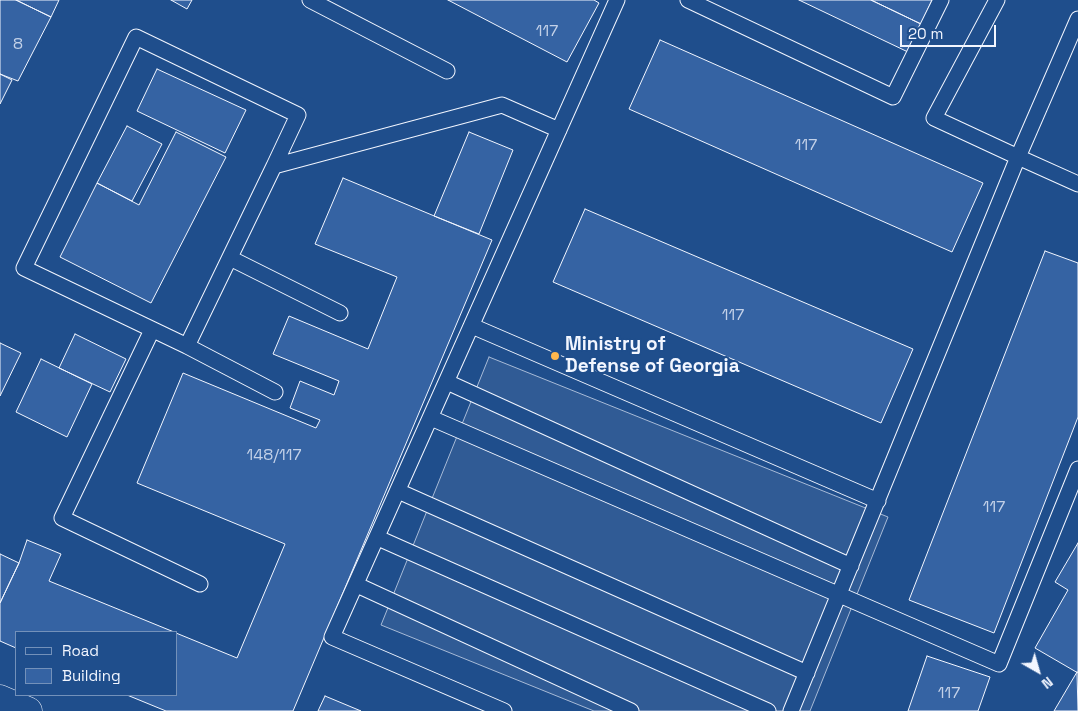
<!DOCTYPE html>
<style>
body{margin:0}
#map{position:relative;width:1078px;height:711px;overflow:hidden;background:#1f4e8c;font-family:"Space Grotesk",sans-serif}
canvas{display:block}
.legend{position:absolute;left:15px;top:631px;width:162px;height:65px;box-sizing:border-box;background:#1f4e8c;border:1px solid #7391ba;margin:0;padding:6px 9px;list-style:none;font-size:15px;color:#f2f6ff}
.legend li{display:flex;align-items:center;gap:10px;height:25px}
.legend b{width:25px;border:1px solid #7391ba}
.north{position:absolute;left:1013px;top:646px;width:50px;height:50px;-webkit-text-stroke:4px #1f4e8c;paint-order:stroke;rotate:142deg;font-size:14px;font-weight:700;line-height:20px;text-align:center;color:#f2f6ff}
.north::after{content:'';display:block;margin:auto;width:18px;height:22px;background:#f2f6ff;clip-path:polygon(50% 0,100% 100%,50% 72%,0 100%)}
.scale{position:absolute;left:900px;top:25px;width:96px;height:22px;box-sizing:border-box;border:2px solid #f2f6ff;border-top:0;padding-left:6px;font-size:15px;line-height:18px;white-space:nowrap;color:#f2f6ff;-webkit-text-stroke:4px #1f4e8c;paint-order:stroke}
</style>
<div id="map">
<canvas width="1078" height="711"></canvas>
<ul class="legend">
<li><b style="height:6px;background:#1f4e8c"></b>Road</li>
<li><b style="height:14px;background:#3563a3"></b>Building</li>
</ul>
<div class="north">N</div>
<div class="scale">20 m</div>
</div>
<script>
const g = document.querySelector('canvas').getContext('2d');
g.lineJoin = 'round';
function fill(path, color) { g.fillStyle = color; g.fill(path, 'evenodd'); }
const toPath = rows => new Path2D(rows.map(r => 'M' + r).join(''));
function stroke(path, color, width, dash) { g.strokeStyle = color; g.lineWidth = width; g.lineCap = dash ? 'butt' : 'round'; g.setLineDash(dash || []); g.stroke(path); }
function write(font, color, halo, rows, align = 'center') {
  g.font = font + ' "Space Grotesk",sans-serif'; g.lineWidth = 4; g.setLineDash([]); g.textBaseline = 'middle'; g.strokeStyle = halo; g.fillStyle = color; for (const [text, x, y, turn = 0] of rows) {
    g.save(); g.translate(x, y); g.rotate((+turn || 0) * Math.PI / 180); g.textAlign = isNaN(turn) ? turn : align; if (halo) g.strokeText(text, 0, 0); g.fillText(text, 0, 0); g.restore();
  }
}
const built = toPath([
 [489,357,888,517,810,711,594,711,381,625,489,357]
]);
fill(built, '#305b95');
stroke(built, '#a8bbd7', 1);
const building = toPath([
 [0,0,16,0,51,17,18,81,0,74,0,0],
 [16,0,59,0,51,17,16,0],
 [171,0,192,0,187,9,171,0],
 [448,0,594,0,599,3,567,62,448,0],
 [799,0,871,0,921,24,908,52,799,0],
 [871,0,932,0,921,24,871,0],
 [660,40,983,183,952,252,629,109,660,40],
 [157,69,246,110,225,153,137,111,157,69],
 [0,74,12,80,0,104,0,74],
 [127,126,162,144,132,201,97,183,127,126],
 [176,132,226,157,151,303,60,257,97,183,139,205,176,132],
 [469,132,513,150,479,234,434,216,469,132],
 [343,178,492,240,293,711,166,711,127,695,176,695,176,633,237,658,285,544,137,483,183,373,316,428,320,420,290,408,300,381,334,395,339,381,273,354,289,316,368,349,397,277,315,244,343,178],
 [585,209,913,349,881,423,553,282,585,209],
 [1045,251,1078,263,1078,417,994,633,909,600,1045,251],
 [75,334,126,359,110,392,59,368,75,334],
 [0,343,21,353,0,396,0,343],
 [41,359,92,384,67,437,16,412,41,359],
 [27,540,61,554,49,581,174,632,16,632,16,648,0,641,0,603,19,563,27,540],
 [1078,543,1078,673,1035,648,1068,590,1055,582,1078,543],
 [0,554,19,563,0,603,0,554],
 [927,656,990,677,978,711,908,711,927,656],
 [1077,672,1078,711,1054,711,1077,672],
 [325,696,361,711,318,711,325,696]
]);
fill(building, '#3563a3');
stroke(building, '#f2f6ff', 1);
const service = toPath([
 [310,0,447,71],
 [688,0,893,97,941,0],
 [997,0,934,118,1018,157,1078,19],
 [274,166,298,115,136,37,24,268,187,346,274,166,502,105,559,130],
 [230,258,340,313],
 [472,326,878,501],
 [152,330,62,518,200,584],
 [187,346,275,392],
 [447,382,851,566],
 [431,418,999,664,1078,469],
 [398,491,807,673],
 [378,538,768,711],
 [357,585,631,711],
 [504,711,332,637,617,0],
 [791,711,1018,157,1078,184]
]);
const secondary = toPath([
 [0,699,28,711]
]);
stroke(service, '#f2f6ff', 17);
stroke(secondary, '#f2f6ff', 29);
stroke(service, '#1f4e8c', 15);
stroke(secondary, '#1f4e8c', 28);
for (const [x, y, r, color] of [
 [555,356,5,"#ffb74d"]
]) { const dot = new Path2D(); dot.arc(x, y, r, 0, 2 * Math.PI); g.fillStyle = color; g.fill(dot); stroke(dot, '#1f4e8c', 2); }
write('16px', '#c3d1e8', null, [
 ["117",547,32],
 ["8",18,45],
 ["117",806,146],
 ["117",733,316],
 ["148/117",274,456],
 ["117",994,508],
 ["117",949,694]
]);
write('bold 19px', '#f2f6ff', '#1f4e8c', [
 ["Ministry of",565,345],
 ["Defense of Georgia",565,367]
], 'left');
</script>
